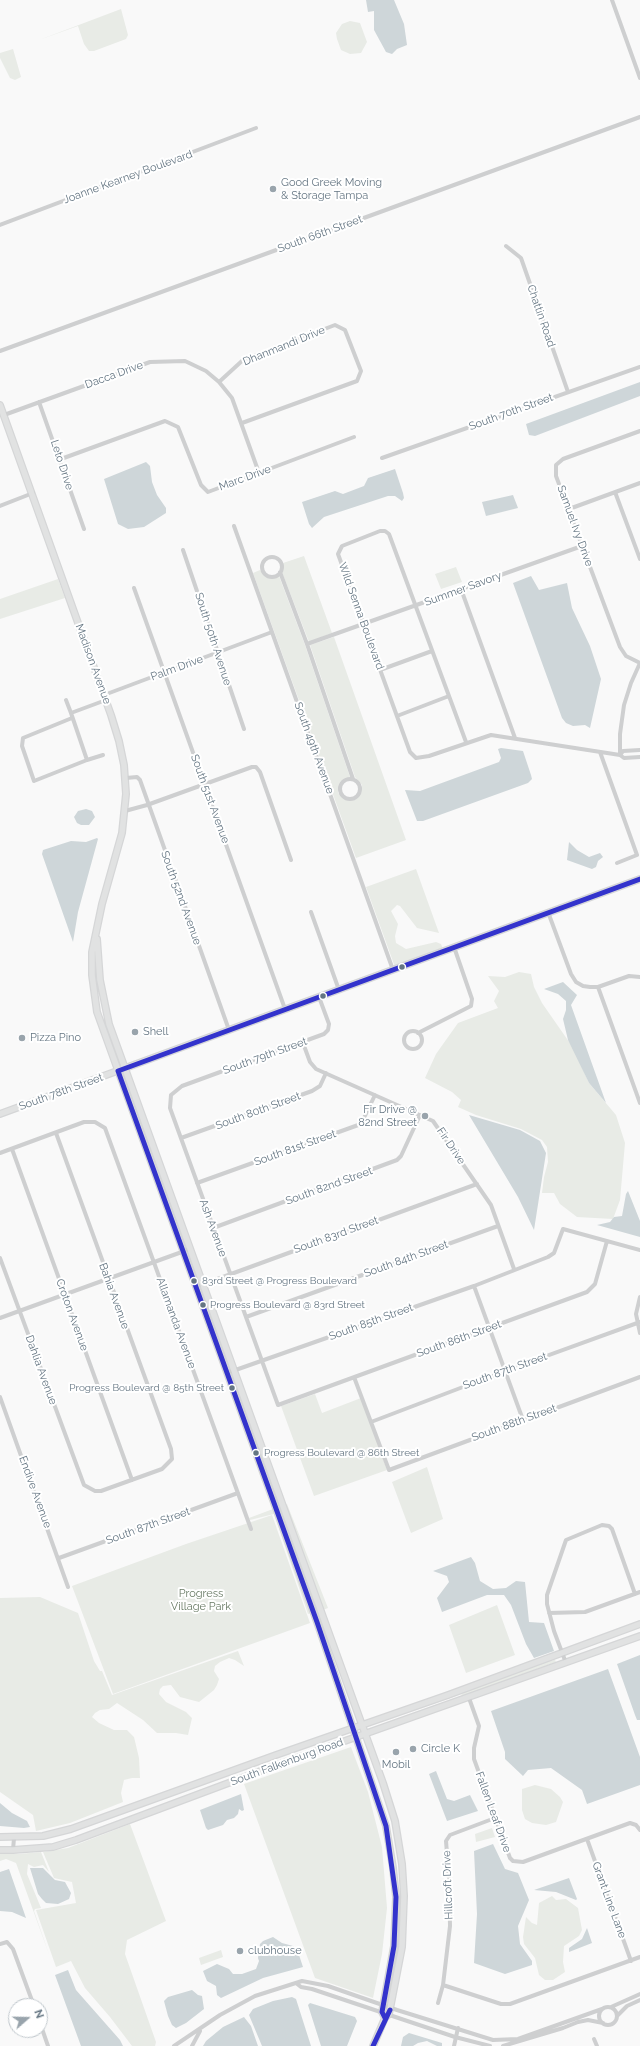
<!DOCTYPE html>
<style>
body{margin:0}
#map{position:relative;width:640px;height:2046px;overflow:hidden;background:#f9f9f9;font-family:Raleway,sans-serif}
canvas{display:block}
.north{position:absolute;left:8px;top:1998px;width:40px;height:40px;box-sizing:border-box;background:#fff;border:1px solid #c1c8cd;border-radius:50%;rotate:70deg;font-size:11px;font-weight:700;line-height:16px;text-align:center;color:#657683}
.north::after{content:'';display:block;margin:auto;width:14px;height:18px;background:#99a4ac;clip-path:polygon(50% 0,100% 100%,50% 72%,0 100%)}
</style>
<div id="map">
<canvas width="640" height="2046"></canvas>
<div class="north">N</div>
</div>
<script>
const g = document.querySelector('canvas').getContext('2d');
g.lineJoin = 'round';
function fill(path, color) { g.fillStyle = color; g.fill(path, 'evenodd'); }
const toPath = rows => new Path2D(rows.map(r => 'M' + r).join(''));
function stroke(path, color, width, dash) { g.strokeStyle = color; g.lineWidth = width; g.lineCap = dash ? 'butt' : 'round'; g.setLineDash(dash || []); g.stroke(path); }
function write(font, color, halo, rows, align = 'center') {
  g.font = font + ' Raleway,sans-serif'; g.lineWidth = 4; g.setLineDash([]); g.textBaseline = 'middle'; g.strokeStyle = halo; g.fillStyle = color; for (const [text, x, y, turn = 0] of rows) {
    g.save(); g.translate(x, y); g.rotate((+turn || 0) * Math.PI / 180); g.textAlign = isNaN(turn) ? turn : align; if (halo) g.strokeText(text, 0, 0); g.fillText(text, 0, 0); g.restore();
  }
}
fill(toPath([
 [121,9,128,35,126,39,94,51,89,51,84,44,78,26,39,40],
 [350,21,360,23,367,42,361,53,350,54,341,50,337,39,336,33,342,24],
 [13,49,21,77,15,80,10,78,0,58,0,53],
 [304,556,332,633,309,642,282,572,283,563],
 [456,567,462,582,441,589,435,574],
 [260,570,268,578,279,576,305,645,350,777,340,782,338,793,347,800,355,800,361,793,362,785,355,777,310,645,334,637,406,840,356,858,253,573],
 [58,579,65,598,0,619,0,599],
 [416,869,439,933,417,928,400,906,397,905,391,911,398,924,395,936,396,943,406,949,436,942,441,944,443,949,395,967,366,887],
 [519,972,531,974,534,987,542,1003,574,1049,589,1083,616,1115,625,1143,620,1200,613,1219,577,1217,560,1204,554,1193,542,1193,544,1177,548,1162,547,1147,542,1140,521,1129,476,1115,458,1107,461,1100,452,1092,425,1078,436,1054,458,1023,498,1008,494,1001,499,991,488,976,505,977],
 [315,1394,322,1413,361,1398,387,1470,314,1496,281,1406],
 [427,1467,443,1519,411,1533,392,1482],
 [287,1504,328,1608,323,1610,285,1505],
 [273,1509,276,1519,311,1613,308,1614,274,1514,250,1520,249,1518],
 [272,1515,310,1623,113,1694,72,1586,186,1544],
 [40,1597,78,1613,94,1661,100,1671,102,1671,112,1695,238,1651,244,1666,235,1660,229,1658,220,1662,215,1666,214,1671,219,1679,217,1685,214,1690,199,1702,180,1697,171,1685,163,1686,160,1689,159,1694,166,1702,186,1712,192,1718,188,1735,176,1733,157,1733,143,1720,117,1703,109,1709,100,1710,95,1713,92,1717,99,1723,114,1730,127,1730,134,1737,139,1758,140,1778,132,1778,124,1780,121,1793,123,1802,70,1823,36,1831,33,1815,0,1792,0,1598],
 [497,1605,515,1655,466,1673,449,1625],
 [555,1660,556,1662,517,1676,509,1681,462,1697,461,1695,465,1692,547,1661],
 [351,1747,368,1792,382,1847,387,1908,382,1954,373,1998,315,1978,244,1784],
 [535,1785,551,1789,560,1797,563,1802,556,1822,546,1825,532,1823,525,1819,522,1810,522,1789],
 [130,1824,166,1921,127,1940,125,1954,156,2042,155,2046,132,2046,110,2017,85,1988,71,1961,56,1967,36,1910,76,1903,72,1882,54,1878,43,1852,68,1848],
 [492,1828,495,1837,476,1842,475,1834],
 [41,1852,49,1872,43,1865,34,1867,28,1864,27,1874,41,1908,35,1909,34,1911,50,1957,16,1863,6,1859,0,1861,0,1853,18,1854],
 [552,1896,556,1900,566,1899,578,1908,582,1930,579,1936,564,1946,563,1962,565,1972,553,1980,545,1980,539,1975,535,1958,524,1944,523,1937,526,1917,532,1923,537,1925,539,1903],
 [221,1950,223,1957,201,1965,199,1958]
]), '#e8ebe6');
fill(toPath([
 [366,0,394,0,404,24,407,45,397,49,392,54,386,52,374,30,374,11,368,12],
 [640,382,640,396,535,436,529,435,526,424],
 [146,462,150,466,152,482,157,495,166,508,166,513,144,527,128,529,118,524,104,479],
 [395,469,403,493,404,498,402,501,395,496,388,496,324,517,312,528,309,524,302,502,335,491,343,494,364,486,368,478],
 [513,495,518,508,486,516,482,502],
 [531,576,539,590,567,583,572,608,590,646,601,679,590,728,585,725,573,726,566,723,562,718,513,583],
 [501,748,523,751,531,775,532,779,528,783,423,821,417,821,405,790,420,791,499,762,501,758,498,749],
 [86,809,92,811,95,817,89,825,81,825,77,823,74,817,78,811],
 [97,838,98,839,78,912,73,942,42,854,43,850,71,841,86,842],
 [569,842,577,850,589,857,600,853,603,857,598,861,596,867,592,869,567,860],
 [563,982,577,995,571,1005,606,1103,589,1083,568,1040,563,1019,566,1010,566,1001,558,994,544,989],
 [469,1115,520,1130,540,1141,546,1153,534,1230,518,1197],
 [628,1191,640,1221,640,1237,597,1225,610,1222,614,1217,622,1216,626,1194],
 [471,1557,475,1563,480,1581,493,1589,506,1588,516,1581,525,1582,529,1622,544,1623,554,1651,534,1658,526,1644,511,1605,504,1595,487,1595,442,1612,437,1598,449,1582,447,1576,433,1571],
 [640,1655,640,1720,637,1720,635,1715,617,1664],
 [608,1669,640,1757,640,1785,587,1804,582,1790,551,1768,528,1770,523,1776,505,1759,505,1752,491,1711],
 [436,1771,447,1799,454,1801,470,1795,478,1811,447,1821,429,1774],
 [241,1794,244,1810,242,1811,239,1809,238,1814,234,1818,227,1820,223,1825,208,1830,206,1828,200,1810],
 [0,1803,12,1813,27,1821,30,1827,24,1828,0,1826],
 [493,1844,505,1869,518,1873,529,1900,518,1926,520,1944,532,1961,532,1965,505,1974,474,1963,477,1914,474,1851],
 [30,1868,43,1868,55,1880,65,1882,71,1893,69,1899,58,1904,46,1903,42,1899,38,1894],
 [9,1869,26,1918,12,1912,0,1911,0,1872],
 [569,1878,577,1899,576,1900,556,1892,534,1890],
 [587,1928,592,1943,569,1952,569,1948,582,1939],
 [273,1937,282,1943,293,1946,297,1949,303,1967,263,1978,221,1998,217,1995,216,1986,207,1981,203,1971,217,1964,229,1969,233,1974,242,1974,256,1969,259,1961,258,1958,260,1944,263,1941],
 [68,1970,76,1990,120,2040,123,2046,81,2046,55,1975],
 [192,1990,198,1995,202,1996,204,2009,186,2023,176,2028,172,2025,168,2016,164,2001,168,1997],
 [292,1997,296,1999,311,2046,262,2046,249,2015,253,2009,273,2001],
 [310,2003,355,2017,357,2021,347,2046,321,2046,308,2005],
 [244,2017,251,2026,258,2046,203,2046,206,2041,223,2027],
 [409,2033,442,2043,442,2046,437,2046,427,2041,418,2043,413,2046,401,2046,403,2037]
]), '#ced6d9');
const secondary = toPath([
 [0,405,111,715,119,741,124,765,126,794,122,833,102,904,92,952,92,975,97,1012,317,1622,386,1826,393,1868,396,1897,394,1946,382,2012,385,2018],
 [97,939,100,980,109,1024,383,1783,395,1821,402,1864,404,1896,402,1947,389,2014,385,2018,373,2046],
 [0,1114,640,879],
 [0,1837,43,1836,71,1829,276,1755,448,1695,640,1624],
 [0,1850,13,1850,53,1847,76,1840,266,1769,640,1636]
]);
stroke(secondary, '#d5d6d7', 8);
stroke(toPath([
 [612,0,640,78],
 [0,225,256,128],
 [506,246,521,258,568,392],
 [0,351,640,117],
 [219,382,243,360,335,325,345,330,361,371,357,381,242,423],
 [39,402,84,529],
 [4,415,150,362,185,361,206,371,219,382,232,398,259,473],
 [382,458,640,367],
 [61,459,165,421,178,427,201,485,208,492,354,437],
 [615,492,640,559],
 [0,506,33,493],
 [569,509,640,483],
 [234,526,393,970],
 [183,550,244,729],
 '262 567a10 10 0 1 1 20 0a10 10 0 1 1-20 0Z',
 [280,572,307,644,582,546],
 [134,588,285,1009],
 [461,589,515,738],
 [307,644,353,779],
 [640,663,626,656,620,647,556,476,556,465,563,459,640,431],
 [380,670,432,651],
 [104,695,272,632],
 [66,700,71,713],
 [397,716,449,696],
 [72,718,23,738,22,746,34,781,87,760,71,713,106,700],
 [466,742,389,534,385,531,380,531,342,546,338,554,410,752,416,758,429,756,491,735,620,755,624,758,640,757],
 [600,752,637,855,617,863],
 [620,755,620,734,624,705,631,683,640,663],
 [620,755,623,751,640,750],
 [87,760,103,755],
 [126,778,137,777,140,780,229,1030],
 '340 789a10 10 0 1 1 20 0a10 10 0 1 1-20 0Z',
 [125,811,147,805,252,767,256,767,260,772,291,860],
 [311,912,339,990],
 [548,912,571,974,576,982,583,986,590,987,598,987,629,976,640,977],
 [598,987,640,1103],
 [319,997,329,1024,328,1030,324,1034,182,1086,171,1095,170,1108,278,1405,587,1292,595,1284,607,1241],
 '404 1040a9 9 0 1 1 18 0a9 9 0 1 1-18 0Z',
 [418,1033,471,1006,472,999,454,947],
 [303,1043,310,1062,316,1069,433,1121,491,1205,514,1269],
 [181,1138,312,1091,320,1086,326,1073],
 [12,1149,132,1480],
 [0,1153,84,1122,95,1122,105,1128,251,1529],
 [197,1183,361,1124,375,1095],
 [213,1228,397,1160,401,1156,420,1115],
 [0,1258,84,1485,95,1491,101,1491,162,1469,172,1459,171,1449,56,1133],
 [201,1285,477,1184],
 [474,1286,523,1420],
 [640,1297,636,1314,640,1333],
 [246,1317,498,1226],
 [0,1318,190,1249],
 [227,1373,474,1286,548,1257,554,1253,563,1229,640,1250],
 [354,1377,389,1470,640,1377],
 [0,1397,68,1587],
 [371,1422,505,1371,640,1322],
 [59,1558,238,1493],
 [549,1613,585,1612,640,1592],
 [566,1663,554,1631,547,1604,547,1595,566,1540,602,1525,609,1526,612,1529,635,1594],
 [469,1698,479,1726,474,1748,474,1759,510,1858,513,1861,523,1862,630,1823,636,1825,640,1830],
 [587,1839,631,1961],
 [13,1850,14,1838],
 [0,1944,7,1942,13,1949,34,2006],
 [296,1983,301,1987,312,1989,455,2037,490,2046],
 [443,1985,501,2004,510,2004,640,1957],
 [438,2003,443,1985,450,1926,449,1879,446,1841,450,1835,495,1818],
 '599 2016a9 9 0 1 1 18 0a9 9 0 1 1-18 0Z',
 [611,2007,640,1994],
 [617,2016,627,2006,640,2000],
 [40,2023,48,2046],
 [594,2039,597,2046],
 [174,2046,220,2015,255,1996,302,1981,328,1986,397,2010,493,2040,518,2039,602,2009],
 [192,2046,200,2031],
 [454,2046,458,2028],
 [503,2046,563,2028,578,2022,588,2020,603,2023]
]), '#cecfd0', 4);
stroke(secondary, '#e1e2e2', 5.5);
stroke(toPath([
 [385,2018,382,2012,394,1946,396,1897,386,1826,317,1622,118,1071,640,879],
 [373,2046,390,2010]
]), '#33c', 5);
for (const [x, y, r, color] of [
 [273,189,4,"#99a4ac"],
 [402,967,3.5,"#657683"],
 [323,996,3.5,"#657683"],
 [135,1032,4,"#99a4ac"],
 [22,1038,4,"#99a4ac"],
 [425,1116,4,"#99a4ac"],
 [194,1281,3.5,"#657683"],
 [203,1305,3.5,"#657683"],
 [232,1388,3.5,"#657683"],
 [256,1453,3.5,"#657683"],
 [413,1749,4,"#99a4ac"],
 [396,1752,4,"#99a4ac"],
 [240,1951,4,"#99a4ac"]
]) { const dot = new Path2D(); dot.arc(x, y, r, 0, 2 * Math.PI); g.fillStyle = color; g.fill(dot); stroke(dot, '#fff', 1.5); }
write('10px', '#657683', '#fff', [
 ["83rd Street @ Progress Boulevard",202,1281],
 ["Progress Boulevard @ 83rd Street",210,1305],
 ["Progress Boulevard @ 85th Street",224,1388,"right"],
 ["Progress Boulevard @ 86th Street",264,1453]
], 'left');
write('11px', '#657683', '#fff', [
 ["Joanne Kearney Boulevard",128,177,-20],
 ["South 66th Street",320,234,-20],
 ["Chattin Road",541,316,71],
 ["Dhanmandi Drive",284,346,-22],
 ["Dacca Drive",114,375,-20],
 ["South 70th Street",511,412,-20],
 ["Leto Drive",62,465,72],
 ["Marc Drive",245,478,-20],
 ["Samuel Ivy Drive",575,526,70],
 ["Summer Savory",463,589,-20],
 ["Wild Senna Boulevard",361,616,70],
 ["South 50th Avenue",213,639,72],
 ["Madison Avenue",93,664,70],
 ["Palm Drive",177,668,-20],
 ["South 49th Avenue",314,748,70],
 ["South 51st Avenue",210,799,70],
 ["South 52nd Avenue",181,898,70],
 ["South 79th Street",265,1056,-20],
 ["South 78th Street",61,1092,-20],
 ["South 80th Street",258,1111,-20],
 ["Fir Drive",451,1146,56],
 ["South 81st Street",295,1148,-20],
 ["South 82nd Street",329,1186,-20],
 ["Ash Avenue",213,1228,70],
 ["South 83rd Street",336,1235,-20],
 ["South 84th Street",406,1259,-20],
 ["Bahia Avenue",114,1296,70],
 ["Croton Avenue",72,1315,70],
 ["South 85th Street",371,1322,-20],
 ["Allamanda Avenue",176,1323,70],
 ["South 86th Street",459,1339,-20],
 ["Dahlia Avenue",41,1370,70],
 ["South 87th Street",505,1371,-20],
 ["South 88th Street",514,1423,-20],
 ["Endive Avenue",35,1492,70],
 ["South 87th Street",148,1526,-20],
 ["South Falkenburg Road",287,1762,-20],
 ["Fallen Leaf Drive",493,1812,70],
 ["Hillcroft Drive",448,1885,-92],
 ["Grant Line Lane",609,1900,70]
]);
write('11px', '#657683', '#fff', [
 ["Good Greek Moving",281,183],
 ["& Storage Tampa",281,196],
 ["Shell",143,1032],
 ["Pizza Pino",30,1038],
 ["Fir Drive @",417,1110,"right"],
 ["82nd Street",417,1123,"right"],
 ["Circle K",421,1749],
 ["Mobil",396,1765,"center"],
 ["clubhouse",248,1951]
], 'left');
write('11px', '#687a64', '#fff', [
 ["Progress",201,1594],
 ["Village Park",201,1607]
]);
</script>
